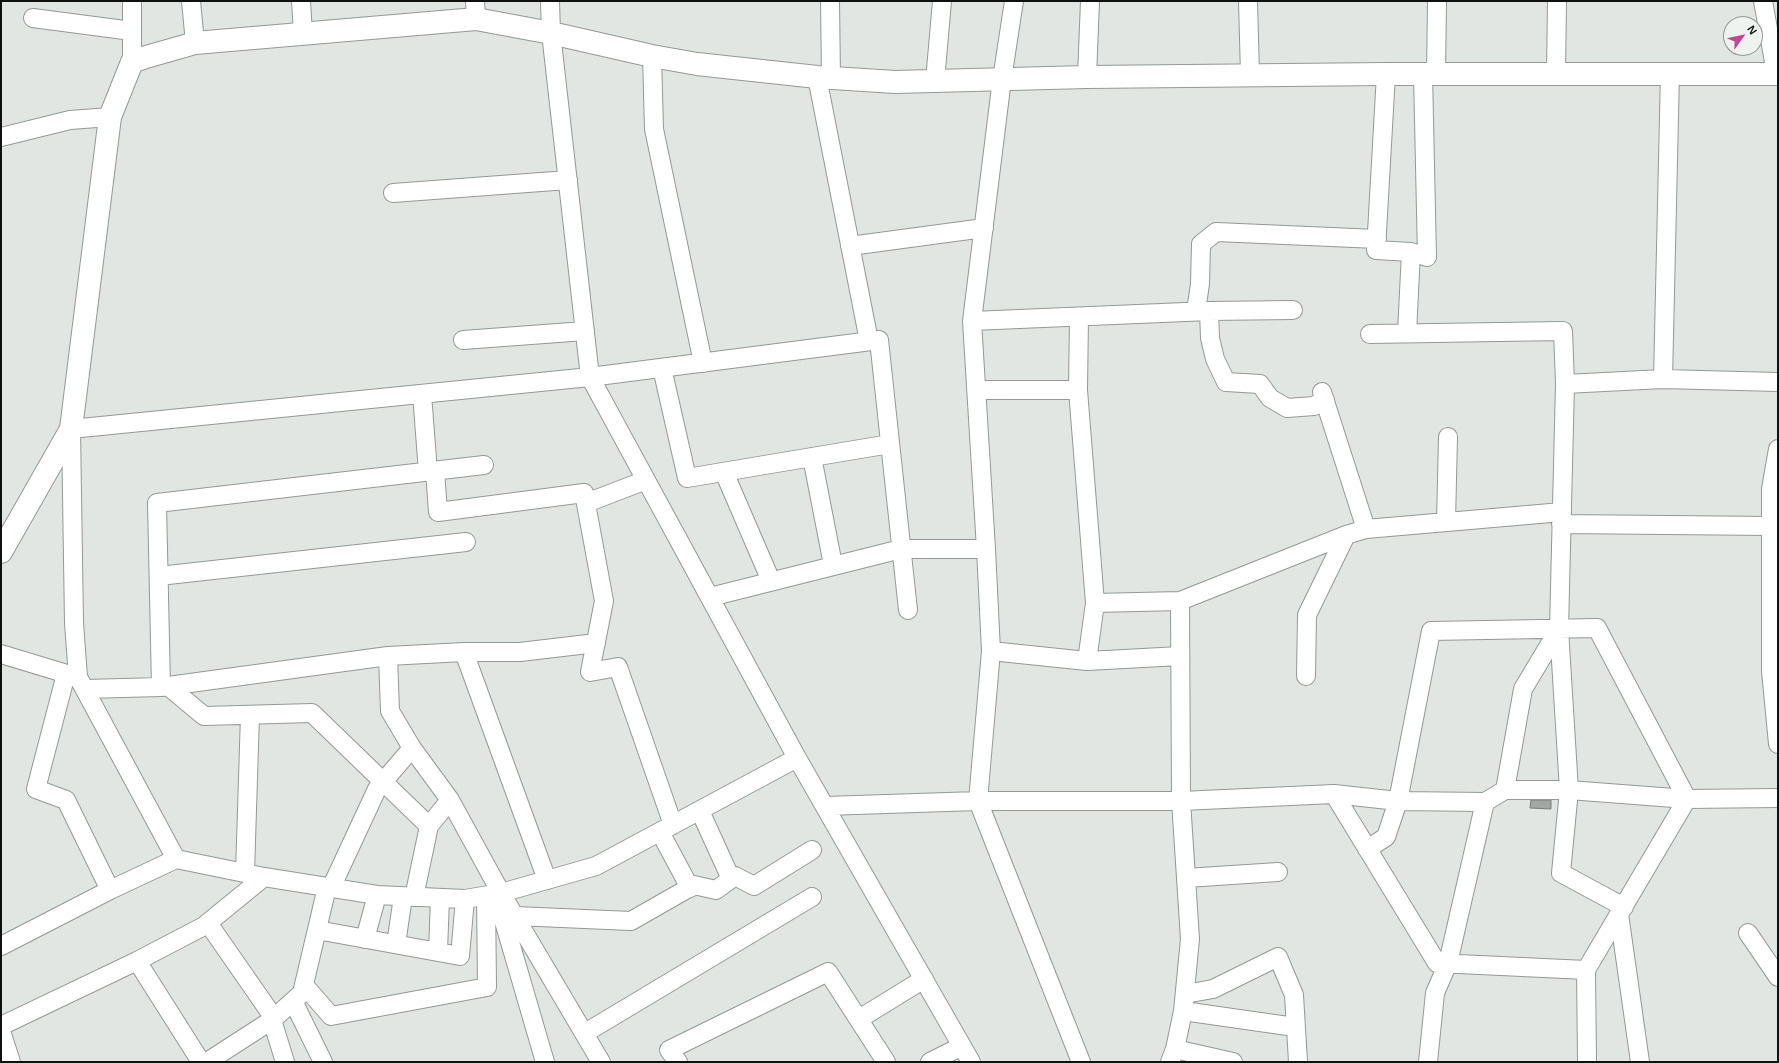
<!DOCTYPE html>
<style>
body{margin:0}
#map{position:relative;width:1779px;height:1063px;overflow:hidden;background:#e1e6e2;font-family:Helvetica,sans-serif}
canvas{display:block}
.frame{position:absolute;inset:0;border:2px solid #0f1110;pointer-events:none}
.north{position:absolute;left:1723px;top:16px;width:40px;height:40px;box-sizing:border-box;background:#eef3ef;border:1px solid #959996;border-radius:50%;rotate:57deg;font-size:11px;font-weight:700;line-height:16px;text-align:center;color:#0f1110}
.north::after{content:'';display:block;margin:auto;width:14px;height:18px;background:#c34695;clip-path:polygon(50% 0,100% 100%,50% 72%,0 100%)}
</style>
<div id="map">
<canvas width="1779" height="1063"></canvas>
<div class="frame"></div>
<div class="north">N</div>
</div>
<script>
const g = document.querySelector('canvas').getContext('2d');
g.lineJoin = 'round';
function fill(path, color) { g.fillStyle = color; g.fill(path, 'evenodd'); }
const toPath = rows => new Path2D(rows.map(r => 'M' + r).join(''));
function stroke(path, color, width, dash) { g.strokeStyle = color; g.lineWidth = width; g.lineCap = dash ? 'butt' : 'round'; g.setLineDash(dash || []); g.stroke(path); }
const building = toPath([
 [1531,800,1551,800,1551,809,1530,808,1531,800]
]);
fill(building, '#a2a7a3');
stroke(building, '#797d7a', 1);
const minor = toPath([
 [132,1,132,62],
 [191,1,195,43],
 [301,1,303,33],
 [475,1,476,19],
 [550,1,551,33,590,377,797,758,971,1062],
 [830,1,831,78],
 [1014,1,1002,79,972,321,986,549,991,651,978,801,1081,1062],
 [1248,1,1250,75],
 [1763,1,1776,73],
 [33,18,132,31],
 [652,56,654,129,703,363],
 [1556,73,1557,1],
 [1386,74,1376,250,1411,252,1407,333],
 [1436,74,1437,1],
 [817,77,869,341],
 [1087,77,1090,1],
 [935,81,942,1],
 [1,137,70,120,110,117],
 [393,193,568,180],
 [850,246,984,228],
 [1411,252,1427,257,1423,74],
 [1196,311,1200,284,1201,244,1216,232,1377,239],
 [1209,311,1293,310],
 [1079,317,1078,390,1095,603,1087,661],
 [972,321,1209,311,1210,338,1215,359,1226,382,1260,384,1270,398,1287,408,1314,406,1325,400],
 [1370,334,1563,331,1565,384,1559,629,1569,790,1561,873,1624,907],
 [463,340,585,331],
 [662,368,687,478,890,444],
 [1663,379,1670,73],
 [1565,384,1663,379,1778,382],
 [976,390,1078,390],
 [1322,392,1366,529],
 [422,394,428,472],
 [1778,449,1771,489,1771,671,1778,744],
 [812,457,833,565],
 [435,471,438,512,584,493,589,502,646,480],
 [724,472,771,581],
 [584,493,604,601,590,672,618,667,673,825],
 [1446,522,1448,437],
 [1561,524,1771,526],
 [159,576,466,542],
 [710,597,901,549,986,549],
 [1180,601,1346,535,1366,529,1562,512],
 [1095,603,1180,601,1181,801,1190,939,1183,1011,1175,1049,1170,1062],
 [991,651,1087,661,1180,656],
 [464,652,547,880],
 [1,654,77,677],
 [388,656,390,711,412,748,450,800,501,893,601,1062],
 [66,674,36,789,66,800,110,890],
 [1306,676,1307,615,1346,535],
 [168,686,204,716,312,713,429,826],
 [161,687,157,503,484,465],
 [85,689,161,687,388,656,464,652,520,652,596,643],
 [1505,790,1523,689,1559,629],
 [1334,794,1437,963,1586,970],
 [825,806,978,801,1181,801,1334,794,1398,801,1485,802,1505,790,1569,790,1687,799,1778,798],
 [700,811,731,879],
 [660,832,690,888],
 [1367,849,1386,837,1398,801,1431,631,1597,628,1687,799,1586,970,1587,1062],
 [176,859,78,677,74,623,71,429,590,377,879,340,908,610],
 [245,873,250,715],
 [1186,878,1278,872],
 [331,888,377,789,412,748],
 [414,897,429,826,450,800],
 [498,901,545,1062],
 [1619,914,1640,1062],
 [515,916,631,921,694,885,716,890,735,876,754,886,812,850],
 [208,923,274,1018],
 [317,930,460,956,465,899],
 [1748,933,1778,977],
 [365,939,377,895],
 [396,944,403,897],
 [1,946,110,890,176,859,264,877,377,895,465,899,501,893,596,866,797,758],
 [438,952,440,898],
 [137,961,201,1062],
 [304,985,331,1016,487,987,486,896],
 [1185,994,1213,989,1278,957,1294,995,1298,1062],
 [293,1001,323,1062],
 [1183,1011,1295,1027],
 [859,1019,924,979],
 [272,1020,285,1062],
 [1,1026,137,961,204,926,264,877],
 [1,1031,11,1062],
 [585,1033,812,897],
 [1175,1049,1233,1062],
 [207,1062,272,1020,302,993,327,887],
 [678,1062,669,1050,828,972,886,1062],
 [930,1062,962,1046],
 [1428,1062,1435,993,1448,963,1485,802]
]);
const major = toPath([
 [1,552,71,429,110,117,132,62,146,57,195,43,476,19,551,33,652,56,697,64,817,77,895,82,1087,77,1386,74,1778,74]
]);
stroke(minor, '#949995', 20);
stroke(major, '#949995', 24);
stroke(minor, '#fff', 18);
stroke(major, '#fff', 22);
</script>
